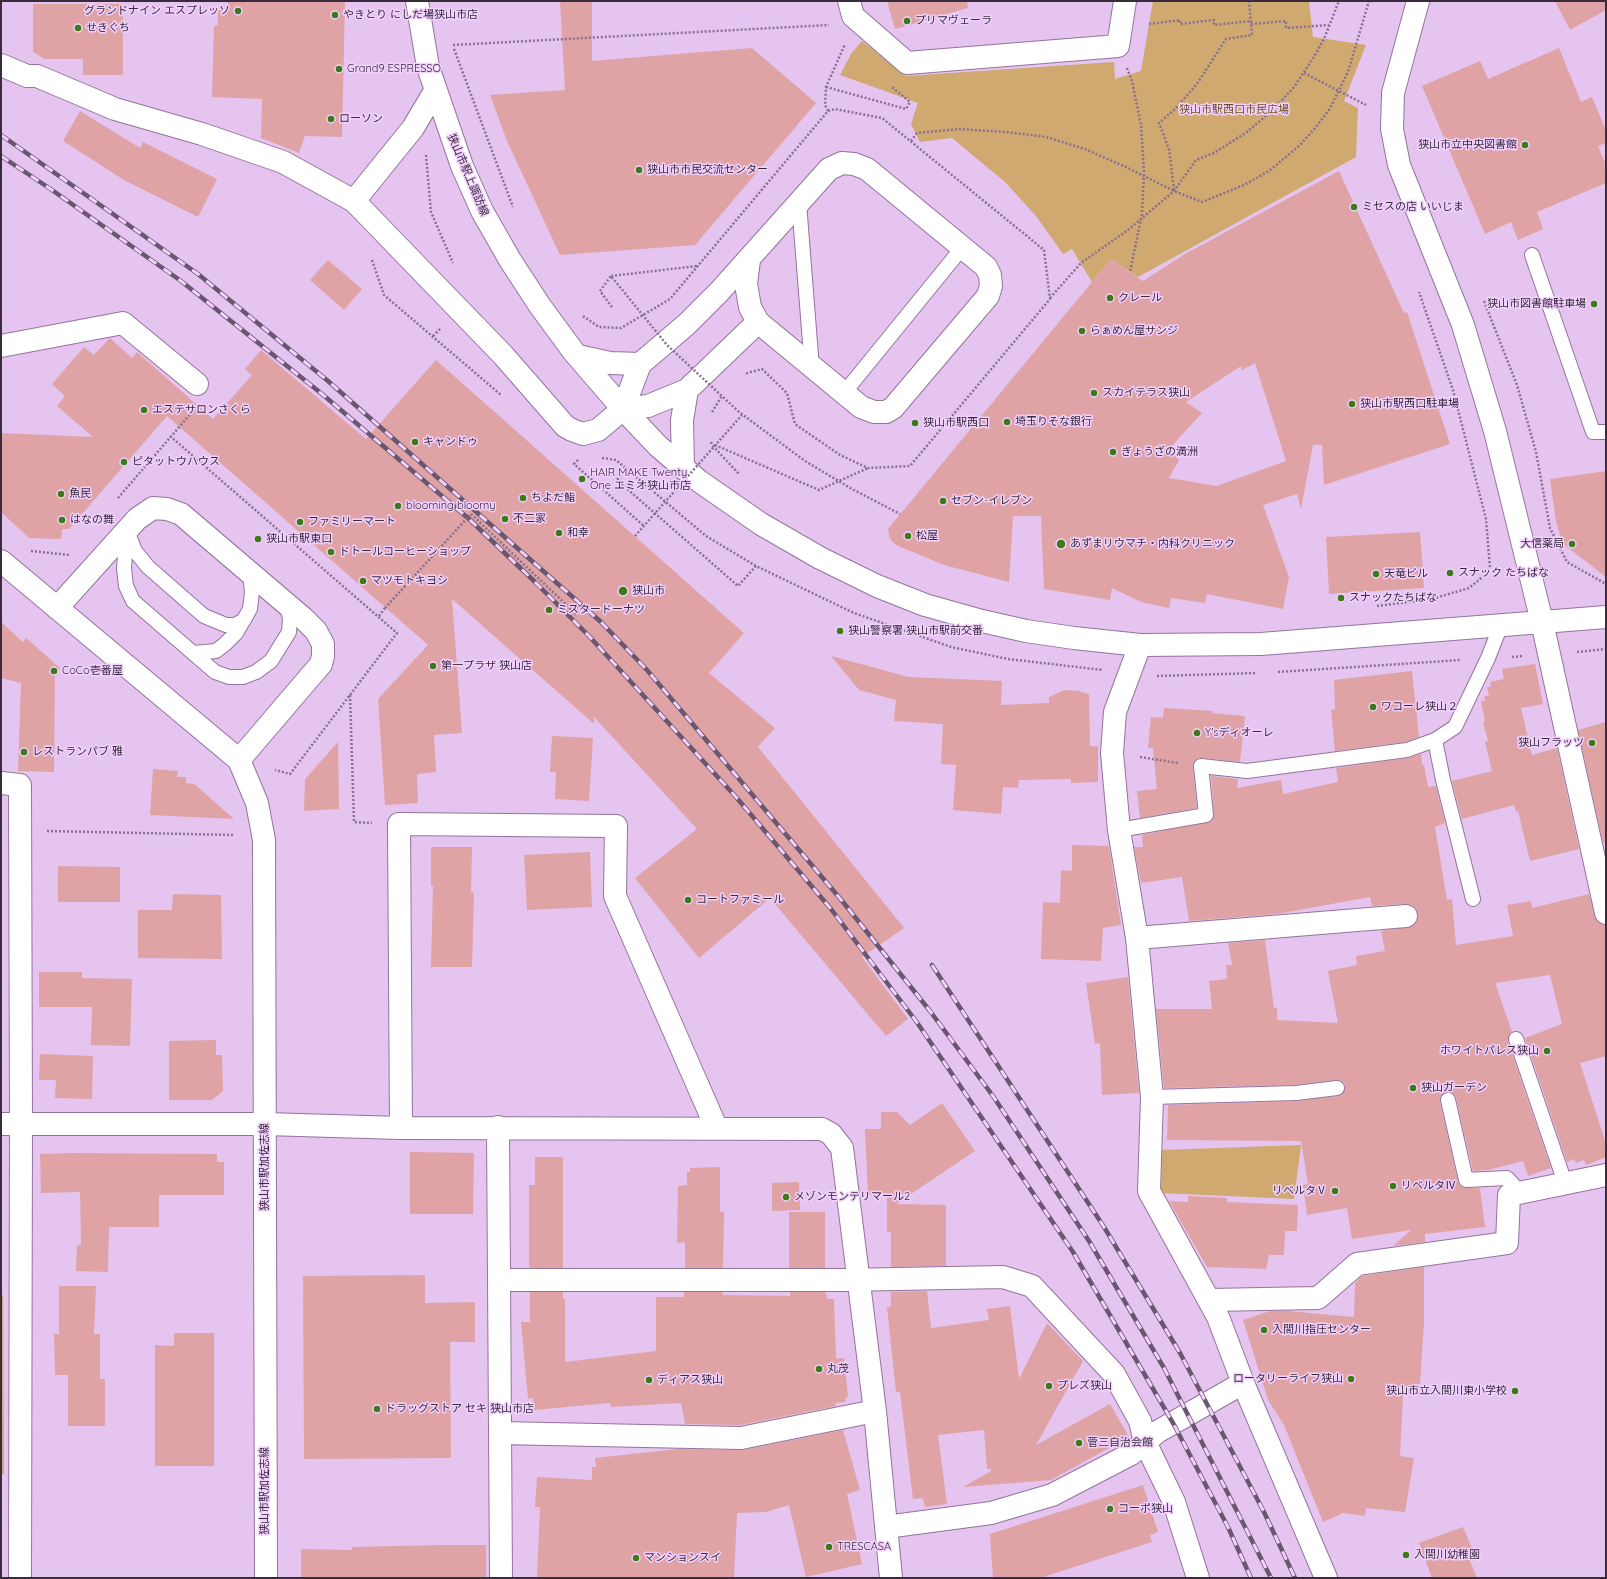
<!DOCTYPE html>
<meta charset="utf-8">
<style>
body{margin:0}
#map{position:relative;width:1607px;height:1579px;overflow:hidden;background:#e5c4f0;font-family:Quicksand,sans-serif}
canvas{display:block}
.frame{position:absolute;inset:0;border:2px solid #382b3c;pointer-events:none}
</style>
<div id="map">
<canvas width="1607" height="1579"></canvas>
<div class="frame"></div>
</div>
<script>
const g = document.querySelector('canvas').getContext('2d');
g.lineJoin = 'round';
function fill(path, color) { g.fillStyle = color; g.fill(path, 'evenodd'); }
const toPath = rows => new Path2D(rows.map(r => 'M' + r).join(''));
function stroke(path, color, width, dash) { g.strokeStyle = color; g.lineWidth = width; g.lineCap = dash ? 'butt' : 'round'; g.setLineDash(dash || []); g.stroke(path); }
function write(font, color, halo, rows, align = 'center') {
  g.font = font + ' Quicksand,"Noto Sans JP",sans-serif'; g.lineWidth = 3; g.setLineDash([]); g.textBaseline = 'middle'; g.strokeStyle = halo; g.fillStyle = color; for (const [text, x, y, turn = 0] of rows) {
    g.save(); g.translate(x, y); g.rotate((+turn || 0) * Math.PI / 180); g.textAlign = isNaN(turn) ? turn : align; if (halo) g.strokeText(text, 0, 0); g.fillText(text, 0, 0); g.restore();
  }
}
fill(toPath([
 [1153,1,1309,1,1313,37,1366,45,1344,101,1358,108,1356,157,1138,277,1111,259,1092,282,1072,249,1063,254,1036,216,1005,182,952,138,920,142,911,124,918,103,840,75,851,54,862,41,906,76,1114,62,1115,79,1141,71],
 [1301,1145,1294,1199,1161,1193,1162,1150],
 [1,1295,3,1295,4,1474,1,1474]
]), '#cfa970');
fill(toPath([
 [228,1,345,1,342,137,305,136,299,153,261,138,262,99,212,97,214,26,218,25,218,10,228,9],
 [560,1,592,1,592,61,752,48,816,103,695,245,560,255,507,141,490,95,565,90],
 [887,1,967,1,968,8,895,29],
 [1555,1,1606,1,1606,10,1570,30],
 [33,4,123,4,123,75,83,75,83,59,45,59,33,52],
 [1559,48,1581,102,1592,97,1606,130,1606,143,1598,146,1606,165,1606,183,1537,212,1543,229,1518,240,1511,222,1485,234,1422,86,1480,61,1488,79],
 [80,111,140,148,143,142,217,179,198,217,124,180,63,141],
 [1339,171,1404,313,1407,312,1450,444,1324,485,1322,445,1313,445,1301,509,1297,494,1263,505,1289,577,1283,609,1207,594,1205,603,1171,598,1169,608,1141,602,1112,588,1110,600,1044,589,1041,516,1013,516,1009,582,944,565,896,545,890,539,888,529,1111,259,1143,281,1185,254],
 [1255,363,1286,461,1217,486,1169,478,1179,460,1169,449,1202,413,1186,402,1241,366,1242,370],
 [328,260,362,289,344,310,310,280],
 [110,338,132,358,137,352,213,419,252,375,245,369,261,350,366,439,436,360,744,633,709,673,775,728,758,747,904,928,862,957,908,1019,886,1036,770,898,699,958,635,878,697,829,594,717,594,724,452,599,462,733,434,735,436,772,417,774,418,803,385,805,378,699,428,645,167,416,69,529,62,529,61,539,29,538,1,512,1,433,93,437,57,406,65,396,52,384,84,347,94,355],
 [1606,471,1606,577,1562,543,1556,521,1550,479],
 [1420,532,1424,588,1329,594,1326,537],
 [1,622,23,642,26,638,60,668,55,676,54,772,18,771,21,683,1,678],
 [831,656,909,677,1002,681,1001,705,1049,703,1049,697,1065,690,1078,691,1089,694,1090,746,1098,746,1098,782,1071,783,1071,779,1019,780,1018,788,1003,787,1001,814,953,810,956,765,941,764,943,724,894,721,896,700,859,690],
 [1535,664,1543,704,1521,708,1532,755,1557,748,1579,849,1530,861,1518,811,1516,812,1514,805,1462,819,1452,781,1492,771,1485,742,1488,741,1483,723,1485,722,1481,701,1485,701,1484,696,1489,696,1487,687,1491,687,1490,682,1504,679,1502,669],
 [1412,671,1419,737,1405,742,1335,751,1331,710,1335,709,1334,680],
 [1164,708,1213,711,1212,713,1245,716,1240,762,1202,758,1197,759,1193,767,1197,808,1140,818,1137,791,1157,789,1153,748,1148,748,1151,717,1163,718],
 [1606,722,1606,842,1603,843,1578,730],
 [552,736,593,738,589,801,555,799,556,772,550,772],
 [338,742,339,809,304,811,305,779],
 [1421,754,1422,765,1424,765,1428,787,1436,786,1445,823,1435,827,1447,900,1452,899,1456,945,1513,936,1507,905,1531,901,1532,908,1589,894,1597,921,1606,925,1606,1056,1580,1063,1606,1144,1606,1157,1586,1165,1584,1160,1576,1163,1574,1159,1567,1162,1525,1038,1562,1024,1550,975,1495,983,1512,1032,1508,1037,1508,1042,1551,1168,1528,1176,1523,1161,1488,1170,1473,1171,1456,1098,1451,1092,1446,1092,1440,1097,1440,1102,1458,1182,1463,1188,1480,1188,1485,1227,1425,1234,1425,1242,1393,1246,1411,1230,1352,1239,1347,1208,1307,1215,1303,1185,1308,1184,1301,1141,1167,1140,1168,1105,1297,1101,1338,1096,1342,1095,1345,1087,1344,1083,1336,1080,1295,1085,1164,1088,1156,1009,1212,1009,1209,981,1227,979,1226,965,1232,965,1228,943,1265,940,1274,1008,1277,1008,1277,1020,1338,1023,1328,971,1357,965,1356,956,1385,951,1381,931,1413,926,1417,921,1418,915,1416,909,1412,905,1405,904,1372,906,1370,897,1277,914,1189,921,1182,877,1141,883,1134,847,1143,847,1142,835,1212,821,1214,814,1211,776,1238,779,1237,788,1281,780,1283,794,1338,782,1336,768,1408,758],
 [153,769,178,771,177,777,186,777,186,783,194,784,234,819,150,815],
 [1072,845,1109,846,1121,925,1103,928,1101,961,1041,959,1043,902,1060,903,1061,870,1072,871],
 [431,847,472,847,471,892,473,892,474,895,472,967,431,967,433,886,431,886],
 [590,852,592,907,527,910,524,855],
 [58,866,120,867,120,902,58,902],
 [173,894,221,895,222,959,138,958,138,910,172,910],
 [39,972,82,972,82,978,132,979,130,1046,91,1045,92,1007,39,1007],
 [1128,977,1139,1093,1102,1095,1100,1043,1095,1044,1086,983],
 [216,1040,216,1055,222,1055,223,1091,212,1100,169,1100,169,1041],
 [40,1054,93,1056,92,1099,55,1098,56,1080,39,1080],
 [942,1103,975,1151,896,1204,946,1205,946,1266,891,1267,891,1232,887,1232,887,1195,868,1195,865,1129,881,1129,881,1112,897,1112,910,1125],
 [410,1152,474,1153,473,1214,410,1214],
 [73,1153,217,1154,217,1162,224,1162,224,1195,159,1195,159,1227,109,1227,108,1272,76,1271,77,1245,81,1245,80,1192,41,1193,40,1154],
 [535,1157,563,1157,563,1268,530,1268,529,1265,529,1185,535,1185],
 [720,1167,720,1212,724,1212,723,1268,685,1268,685,1242,677,1243,678,1186,687,1185,687,1172,690,1172,690,1168],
 [799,1182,800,1210,772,1211,772,1183],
 [1188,1196,1227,1198,1227,1202,1298,1205,1297,1231,1285,1231,1284,1255,1269,1255,1266,1269,1207,1267,1169,1201,1188,1202],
 [789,1212,825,1212,825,1268,789,1268],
 [1424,1267,1424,1322,1420,1384,1412,1384,1412,1394,1403,1394,1400,1456,1414,1458,1405,1512,1366,1508,1365,1516,1343,1513,1323,1522,1284,1425,1268,1400,1243,1320,1270,1311,1288,1311,1354,1317,1355,1283,1362,1276],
 [425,1275,425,1303,475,1302,475,1342,450,1342,451,1458,304,1459,303,1276],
 [59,1286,96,1286,94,1334,100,1334,100,1379,105,1379,105,1426,68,1426,68,1375,55,1375,54,1334,59,1334],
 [927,1291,931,1328,989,1320,987,1309,1010,1306,1019,1379,1047,1323,1083,1361,1036,1445,1110,1404,1129,1437,1051,1480,963,1487,991,1471,991,1469,987,1469,984,1430,938,1435,947,1504,925,1507,923,1498,913,1499,900,1392,896,1392,887,1307,891,1307,891,1292],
 [530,1292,563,1292,563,1299,565,1299,565,1362,656,1351,656,1297,684,1297,684,1292,723,1292,723,1295,790,1296,790,1292,825,1292,828,1299,834,1299,836,1359,844,1358,848,1397,845,1398,846,1402,835,1403,836,1406,740,1425,685,1424,681,1403,611,1407,610,1403,534,1410,533,1398,528,1399,521,1322,530,1322],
 [174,1333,214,1333,214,1466,155,1466,155,1345,174,1346],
 [843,1430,860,1490,847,1494,862,1564,806,1577,789,1505,766,1512,737,1513,734,1578,537,1578,540,1507,535,1507,537,1477,592,1480,592,1467,596,1467,595,1458,678,1449,743,1450],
 [1143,1485,1158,1532,1150,1535,1152,1542,1040,1578,993,1578,990,1534],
 [1463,1527,1475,1555,1469,1558,1477,1578,1432,1578,1419,1543],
 [440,1545,486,1545,486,1578,301,1578,301,1549,352,1550,352,1547]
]), '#dfa3a5');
const lane = toPath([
 [799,203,812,368],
 [1532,255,1593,432,1606,432],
 [844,393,962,248],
 [127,529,124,568,126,586,133,601,215,672,229,677,243,677,256,672,271,661,289,632,290,619,287,604],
 [128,533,135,551,148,567,204,616,226,625,235,625,244,620],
 [193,653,216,651,225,644,236,633,250,609,252,592,250,573],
 [1435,740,1443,780,1473,899],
 [1119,830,1206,815,1201,766,1247,771,1407,750,1435,740,1455,727,1488,658,1501,625],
 [1516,1039,1565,1183],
 [1152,1097,1296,1093,1337,1088],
 [1448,1100,1466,1180,1507,1178,1521,1193]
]);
const street = toPath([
 [849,1,853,16,907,63,1118,46,1125,1],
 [1,65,27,76,37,76,115,109,202,134,283,162,354,201],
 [435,91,413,128,354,201,503,355,565,426,572,430,583,434,598,430,623,409,640,364,687,324,719,292,829,169,842,163,854,164,867,169,986,267,990,275,991,286,988,296,893,408,886,412,874,412,861,407,758,322,750,307,746,284,749,260],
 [1,346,123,323,197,384],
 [578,356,610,363,640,364],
 [623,409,648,406,687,390,758,322],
 [683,468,682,420,687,390],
 [57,608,137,519,153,508,167,509,181,514,303,618,316,631,323,644,323,656,321,664,239,760],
 [1542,622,1606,913],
 [1140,645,1115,712,1112,753,1119,830,1137,938,1152,1097,1149,1191,1218,1317,1243,1383],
 [1,783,20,785,21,1124,20,1578],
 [1137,938,1406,916],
 [1,1124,265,1124,401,1128,822,1129,831,1134,842,1148,875,1411,891,1578],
 [498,1127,501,1578],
 [401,1128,399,824,616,826,615,896,716,1127],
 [499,1280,844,1280,1003,1277,1032,1286,1114,1374,1140,1421,1145,1442,1174,1502,1198,1578],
 [1210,1300,1318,1298,1357,1264,1507,1243,1509,1195,1606,1175],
 [500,1433,741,1438,875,1411],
 [886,1527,991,1513,1052,1495,1131,1454,1157,1432,1243,1383,1326,1578]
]);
const secondary = toPath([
 [417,1,428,67,462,166,482,211,510,260,540,306,573,351,623,409,658,446,699,481,761,524,820,558,877,586,925,605,982,621,1026,631,1074,638,1140,645,1261,644,1606,617],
 [1418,1,1393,93,1392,129,1399,165,1463,325,1495,431,1542,622],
 [1,561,239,760,257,803,264,840,266,1578]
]);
stroke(lane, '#93749d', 16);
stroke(street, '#93749d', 24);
stroke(secondary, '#93749d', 24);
stroke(toPath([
 [1149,24,1180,20,1180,24,1214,20,1214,25,1251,21],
 [1251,24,1286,21,1286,28,1329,25],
 [453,45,829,25],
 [454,49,513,207],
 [1304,73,1366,105],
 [826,87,906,109,910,102,892,87],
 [828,111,825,105,826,87,845,44],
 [911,141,917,133,959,129,1006,132,1046,137,1085,149,1128,168,1174,191,1202,202,1244,185,1269,171,1299,146,1316,127,1329,110,1348,72,1369,1],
 [426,155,431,212,453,263],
 [1174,190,1169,149,1159,123,1174,110,1197,84,1226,39,1252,35,1249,1],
 [372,260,384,295,501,395],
 [611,276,697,266],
 [1050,298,1081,263,1128,230,1174,191,1196,160,1214,153,1247,132,1274,109,1294,87,1314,57,1324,39,1339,1],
 [1484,301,1517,385,1536,452,1550,528,1567,562,1606,584],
 [583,316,599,327,621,328,670,299,828,111,835,109,882,118,1044,250,1050,299,910,466,868,468,840,455,795,424,787,393,762,369,744,374],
 [433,336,441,328],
 [712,412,722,396],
 [170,436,397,633,290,774,275,770],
 [711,442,712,445,739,474],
 [715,445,819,490,868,468],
 [602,458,616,460,706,536,756,566,854,613,951,647,1008,659,1103,670],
 [578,460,574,464,644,526],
 [626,469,617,480,738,586,756,566],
 [118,498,193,411],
 [471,514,577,615],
 [31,551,70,555],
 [1377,606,1432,599,1469,588,1480,579,1490,568,1486,519,1453,390,1419,292],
 [379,616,385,608],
 [1577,652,1606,649],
 [1512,657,1523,656],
 [1278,672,1461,660],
 [1157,676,1257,673],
 [350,695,354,822,372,823],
 [1140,757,1178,763],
 [47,831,234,835]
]), '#88718f', 2.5, [2, 2]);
stroke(lane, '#fff', 14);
stroke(street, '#fff', 22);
stroke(secondary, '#fff', 22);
const rail = toPath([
 [1,135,198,274,328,381,601,622,647,670,843,902,930,1011,993,1096,1089,1241,1164,1368,1271,1578],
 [1,156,52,190,181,281,322,394,469,519,534,581,589,636,736,797,831,909,916,1021,1073,1252,1173,1423,1228,1527,1251,1578],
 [932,965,1104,1227,1180,1353,1264,1512,1295,1578]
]);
stroke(rail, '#69566f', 4.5);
stroke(rail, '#f2d1fe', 3, [9]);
stroke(toPath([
 [1127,68,1132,81,1141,125,1144,172,1142,214,1130,272],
 [612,307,600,291,611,276,667,345,739,412,805,461,852,489,900,514],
 [635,536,742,415],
 [385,608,471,514]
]), '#88718f', 2.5, [2, 2]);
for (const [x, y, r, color] of [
 [238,11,4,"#3a7a19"],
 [335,15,4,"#3a7a19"],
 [907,21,4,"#3a7a19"],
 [78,28,4,"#3a7a19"],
 [339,69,4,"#3a7a19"],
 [331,119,4,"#3a7a19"],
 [1525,145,4,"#3a7a19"],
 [639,170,4,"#3a7a19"],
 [1354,207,4,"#3a7a19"],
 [1110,298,4,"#3a7a19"],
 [1594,304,4,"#3a7a19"],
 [1082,331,4,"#3a7a19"],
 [1094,393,4,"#3a7a19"],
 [1352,404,4,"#3a7a19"],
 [144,410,4,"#3a7a19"],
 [1007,422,4,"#3a7a19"],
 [915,423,4,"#3a7a19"],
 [415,442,4,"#3a7a19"],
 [1113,452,4,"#3a7a19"],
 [124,462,4,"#3a7a19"],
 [582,479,4,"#3a7a19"],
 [61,494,4,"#3a7a19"],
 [523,498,4,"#3a7a19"],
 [943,501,4,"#3a7a19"],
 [398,506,4,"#3a7a19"],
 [505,519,4,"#3a7a19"],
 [62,520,4,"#3a7a19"],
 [300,522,4,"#3a7a19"],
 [559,533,4,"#3a7a19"],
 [908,536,4,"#3a7a19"],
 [258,539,4,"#3a7a19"],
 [1061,544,5,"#3a7a19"],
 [1572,544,4,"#3a7a19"],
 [331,552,4,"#3a7a19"],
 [1450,573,4,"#3a7a19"],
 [1376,574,4,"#3a7a19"],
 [363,581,4,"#3a7a19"],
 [623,591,5,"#3a7a19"],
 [1341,598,4,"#3a7a19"],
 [549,610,4,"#3a7a19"],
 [840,631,4,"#3a7a19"],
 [433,666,4,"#3a7a19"],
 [54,671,4,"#3a7a19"],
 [1373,707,4,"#3a7a19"],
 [1197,733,4,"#3a7a19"],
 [1592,743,4,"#3a7a19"],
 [24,752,4,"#3a7a19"],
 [688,900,4,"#3a7a19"],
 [1547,1051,4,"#3a7a19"],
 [1413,1088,4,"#3a7a19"],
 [1393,1186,4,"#3a7a19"],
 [1335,1191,4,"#3a7a19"],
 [786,1197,4,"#3a7a19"],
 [1264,1330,4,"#3a7a19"],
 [819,1369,4,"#3a7a19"],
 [1351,1379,4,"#3a7a19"],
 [649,1380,4,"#3a7a19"],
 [1049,1386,4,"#3a7a19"],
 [1515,1391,4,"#3a7a19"],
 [377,1409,4,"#3a7a19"],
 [1079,1443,4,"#3a7a19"],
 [1110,1509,4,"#3a7a19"],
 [829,1547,4,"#3a7a19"],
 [1406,1555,4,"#3a7a19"],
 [636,1558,4,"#3a7a19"]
]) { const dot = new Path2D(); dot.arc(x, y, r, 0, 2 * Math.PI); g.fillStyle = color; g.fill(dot); stroke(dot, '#f2d1fe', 1.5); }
write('11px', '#382b3c', '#f2d1fe', [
 ["グランドナイン エスプレッソ",230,11,"right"],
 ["やきとり にしだ場狭山市店",343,15],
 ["プリマヴェーラ",915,21],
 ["せきぐち",86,28],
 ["Grand9 ESPRESSO",347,69],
 ["ローソン",339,119],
 ["狭山市立中央図書館",1517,145,"right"],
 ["狭山市市民交流センター",647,170],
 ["ミセスの店 いいじま",1362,207],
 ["クレール",1118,298],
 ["狭山市図書館駐車場",1586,304,"right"],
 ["らぁめん屋サンジ",1090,331],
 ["スカイテラス狭山",1102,393],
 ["狭山市駅西口駐車場",1360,404],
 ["エステサロンさくら",152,410],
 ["埼玉りそな銀行",1015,422],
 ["狭山市駅西口",923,423],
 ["キャンドゥ",423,442],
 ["ぎょうざの満洲",1121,452],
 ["ピタットウハウス",132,462],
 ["HAIR MAKE Twenty",590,473],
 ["One エミオ狭山市店",590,486],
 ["魚民",69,494],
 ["ちよだ鮨",531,498],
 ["セブン-イレブン",951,501],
 ["blooming bloomy",406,506],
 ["不二家",513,519],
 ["はなの舞",70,520],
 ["ファミリーマート",308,522],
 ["和幸",567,533],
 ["松屋",916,536],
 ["狭山市駅東口",266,539],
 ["あずまリウマチ・内科クリニック",1070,544],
 ["大信薬局",1564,544,"right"],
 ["ドトールコーヒーショップ",339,552],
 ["スナック たちばな",1458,573],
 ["天竜ビル",1384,574],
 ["マツモトキヨシ",371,581],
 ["狭山市",632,591],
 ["スナックたちばな",1349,598],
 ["ミスタードーナツ",557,610],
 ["狭山警察署 狭山市駅前交番",848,631],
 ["第一プラザ 狭山店",441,666],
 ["CoCo壱番屋",62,671],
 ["ワコーレ狭山２",1381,707],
 ["Y'sディオーレ",1205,733],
 ["狭山フラッツ",1584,743,"right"],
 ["レストランパブ 雅",32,752],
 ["コートファミール",696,900],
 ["ホワイトパレス狭山",1539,1051,"right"],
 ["狭山ガーデン",1421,1088],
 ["リベルタⅣ",1401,1186],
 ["リベルタⅤ",1327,1191,"right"],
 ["メゾンモンテリマール2",794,1197],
 ["入間川指圧センター",1272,1330],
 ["丸茂",827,1369],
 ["ロータリーライフ狭山",1343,1379,"right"],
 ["ディアス狭山",657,1380],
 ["プレズ狭山",1057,1386],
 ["狭山市立入間川東小学校",1507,1391,"right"],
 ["ドラッグストア セキ 狭山市店",385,1409],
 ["菅三自治会館",1087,1443],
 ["コーポ狭山",1118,1509],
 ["TRESCASA",837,1547],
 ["入間川幼稚園",1414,1555],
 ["マンションスイ",644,1558]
], 'left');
write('11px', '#6e5122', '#f2d1fe', [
 ["狭山市駅西口市民広場",1234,110]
]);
write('11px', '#382b3c', '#f2d1fe', [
 ["狭山市駅上諏訪線",468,175,67],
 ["狭山市駅加佐志線",265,1167,-90],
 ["狭山市駅加佐志線",265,1491,-90]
]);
</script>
